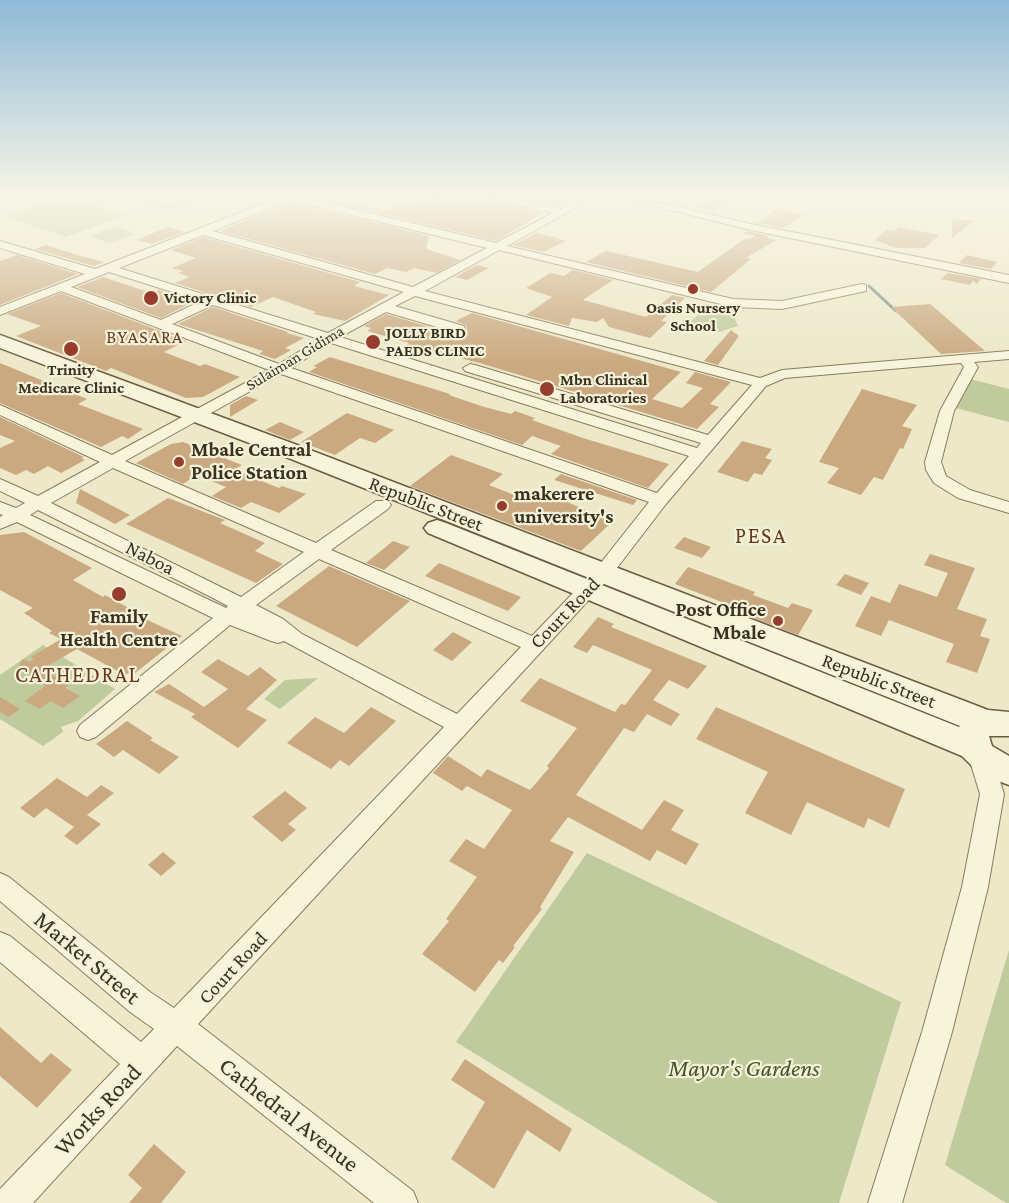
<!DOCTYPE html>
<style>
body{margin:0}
canvas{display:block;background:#ede8c8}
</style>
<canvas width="1009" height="1203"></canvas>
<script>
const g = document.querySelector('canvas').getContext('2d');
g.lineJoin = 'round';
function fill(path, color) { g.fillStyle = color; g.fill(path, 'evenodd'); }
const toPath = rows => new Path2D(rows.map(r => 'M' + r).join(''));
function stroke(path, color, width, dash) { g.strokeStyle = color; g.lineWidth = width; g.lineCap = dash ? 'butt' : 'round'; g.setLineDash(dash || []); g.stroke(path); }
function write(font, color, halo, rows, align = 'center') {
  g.font = font + ' "Crimson Pro",serif'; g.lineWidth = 4.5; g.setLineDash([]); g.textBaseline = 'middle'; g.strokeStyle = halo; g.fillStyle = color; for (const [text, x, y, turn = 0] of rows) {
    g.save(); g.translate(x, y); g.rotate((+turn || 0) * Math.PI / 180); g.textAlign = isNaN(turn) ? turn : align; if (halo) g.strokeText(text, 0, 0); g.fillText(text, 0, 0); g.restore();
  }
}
fill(toPath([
 [122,196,210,196,169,210],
 [64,197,126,215,66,237,3,216],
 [116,227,136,234,108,243,89,236],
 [703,305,713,308,738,310,735,319,738,326,716,333,685,325,696,317],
 [970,379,1009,389,1009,422,952,407],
 [43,645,115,689,78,721,61,727,63,732,43,746,0,719,0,675],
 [318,678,280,709,264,699,285,680],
 [587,853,901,1002,839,1203,718,1203,456,1042],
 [1009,950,1009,1203,1006,1203,945,1165]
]), '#bfcb9c');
stroke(toPath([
 [869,286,896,311]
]), '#70908d', 3);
fill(toPath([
 [322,196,386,211,398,206,405,207,430,196,452,200,460,196,484,196,543,213,496,241,310,197],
 [515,196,576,196,556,206],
 [712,196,731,196,713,211,696,208],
 [294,203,429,236,426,249,460,260,436,273,414,268,406,272,387,268,375,274,220,231,286,204],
 [778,208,790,211,804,215,783,228,758,223],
 [952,219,974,221,952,238],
 [168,227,185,232,152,244,136,240],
 [899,227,939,235,925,248,896,248,875,240,887,229,895,231],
 [747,231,769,236,767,238,776,240,746,258,751,259,711,292,586,262,606,251,698,272,743,240,756,236,743,234],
 [536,233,555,237,554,238,566,241,543,252,513,245],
 [203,237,360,282,354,286,389,295,345,321,313,314,316,312,273,297,251,307,175,283,190,277,178,273,183,271,172,268,196,258,171,250],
 [46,245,77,255,104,262,94,266,35,249],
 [17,255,78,274,0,305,0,261],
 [967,255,997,262,991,269,959,263],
 [477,265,489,268,467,280,455,277],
 [573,270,613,280,583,300,646,317,672,295,685,298,661,321,667,322,650,338,609,327,603,318,597,322,572,318,569,326,526,315,552,297,526,288,550,273,564,276],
 [948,273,981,279,977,284,973,281,970,285,941,279],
 [103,277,151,293,159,290,195,301,161,318,77,287],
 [61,293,186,341,164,352,200,366,205,364,240,377,203,397,186,398,111,368,106,371,16,336,41,326,7,314],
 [930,304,985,351,941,354,891,307],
 [213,307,288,332,287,333,304,338,285,348,291,350,275,359,259,354,263,351,178,324],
 [472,313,681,372,652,399,682,408,703,388,686,383,695,372,731,382,710,404,719,407,697,429,483,364,449,355,445,358,405,346,409,343,367,331,371,328,364,326,386,314,453,334,464,334,467,330,466,325,456,321],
 [731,330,739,336,718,365,704,361],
 [330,357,450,394,449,395,481,406,511,414,515,411,535,418,532,420,583,438,669,464,648,488,551,454,561,446,532,436,522,445,309,372,317,367,313,366],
 [0,363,87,399,78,404,143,429,128,439,122,436,101,447,0,403],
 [862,389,917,405,902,426,912,429,903,449,900,448,883,480,874,477,861,495,827,483,839,468,819,462],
 [246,396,258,400,230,417,230,405],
 [347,413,394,430,375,443,360,438,335,455,301,442],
 [0,417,84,457,81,458,85,460,61,473,48,466,34,474,26,470,16,475,0,468,0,448,15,441,0,435],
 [280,422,304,432,290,440,265,430],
 [742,441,772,449,765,458,772,460,762,475,754,473,748,482,717,472],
 [183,442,242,465,234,470,279,488,282,486,306,494,279,513,251,502,241,508,212,496,226,487,197,475,183,484,136,463,171,444],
 [451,455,503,474,489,485,517,496,521,492,537,497,543,491,612,522,581,551,410,486],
 [561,474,637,500,633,505,554,480],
 [80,489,130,515,115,524,76,503],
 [168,498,225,520,220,523,265,543,255,551,283,564,256,583,126,524],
 [24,532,92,568,73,580,103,597,105,595,129,608,126,610,182,636,134,674,130,672,125,675,77,649,42,669,69,685,65,688,80,696,63,708,50,701,40,709,25,701,45,686,19,665,23,659,29,662,34,659,31,657,61,639,49,633,52,631,24,613,33,608,0,590,0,535],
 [684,537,711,547,702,558,674,548],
 [393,541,410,547,384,570,366,563],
 [930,554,975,568,957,609,987,619,980,636,990,639,977,673,946,662,954,644,889,620,881,636,855,626,871,596,890,603,899,584,937,597,948,573,924,565],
 [439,563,521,597,508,611,425,576],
 [329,566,410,601,357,647,276,606],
 [688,567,755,592,753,595,788,608,792,603,813,610,798,635,738,612,740,609,675,584],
 [845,574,869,583,861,595,836,585],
 [598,617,614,624,611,627,707,666,688,689,669,680,653,700,680,714,671,726,647,714,634,732,624,728,576,795,642,830,664,800,684,810,671,830,699,844,686,865,657,850,650,861,568,817,550,841,574,852,540,907,542,909,513,946,515,947,503,963,499,960,475,992,422,954,449,921,446,919,477,877,449,861,466,839,484,849,512,810,467,786,462,791,433,773,448,756,481,777,487,769,530,790,549,768,547,766,577,728,520,701,540,678,615,712,621,704,625,705,652,670,593,645,587,653,573,647],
 [453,632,472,642,452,661,433,650],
 [218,659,248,676,260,667,277,680,246,709,267,720,238,748,191,717,195,714,154,692,169,684,204,707,228,689,201,672],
 [0,697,20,709,9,717,0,712],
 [371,707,396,721,349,766,340,760,331,769,287,743,315,717,344,733],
 [716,707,905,789,889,828,868,818,864,828,807,802,791,835,745,813,768,772,696,739],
 [127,721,153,738,150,740,179,757,159,774,123,750,114,757,96,744],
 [57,778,87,797,101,785,114,793,87,815,101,824,77,845,64,836,74,827,46,808,34,818,20,808],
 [285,791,307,808,288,824,296,830,282,842,252,817],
 [163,852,176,863,161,876,148,865],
 [0,1027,41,1063,51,1053,72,1070,37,1108,0,1076],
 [465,1059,572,1129,560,1152,527,1130,494,1189,451,1159,485,1102,451,1080],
 [154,1144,186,1172,161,1203,129,1203,142,1188,128,1175]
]), '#caa980');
const street = toPath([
 [283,196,298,196,496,243,553,213,486,196,505,196,561,209,584,196,597,196,507,246,733,299,782,301,862,284,866,285,866,291,782,309,733,307,499,250,425,291,760,378,782,370,1009,351,1009,359,974,362,978,367,954,411,941,462,946,476,970,490,1009,502,1009,513,958,498,934,483,926,470,925,462,940,411,964,367,961,363,785,378,766,386,666,504,610,577,198,1024,413,1191,418,1203,374,1203,177,1046,33,1203,0,1203,0,1189,120,1064,0,962,0,932,10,936,141,1042,154,1029,130,1012,0,901,0,873,9,877,150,992,174,1008,444,727,284,641,278,643,271,641,230,625,96,737,88,740,80,737,77,731,80,725,213,618,17,522,0,529,0,517,3,515,0,514,0,502,16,508,25,503,0,491,0,479,38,496,100,462,0,415,0,405,112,455,269,370,61,291,0,315,0,307,85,274,0,248,0,241,95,269,283,196],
 [290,200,487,248,413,287,213,231,290,200],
 [203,235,404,292,328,333,119,268,203,235],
 [109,272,201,301,161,320,71,287,109,272],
 [415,296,752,385,708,435,475,365,470,364,463,368,465,371,701,443,697,448,340,337,386,312,454,332,464,332,465,329,464,326,395,306,415,296],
 [213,305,319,339,279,364,172,324,213,305],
 [331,343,689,456,657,493,291,368,331,343],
 [281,374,649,502,596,569,532,636,331,550,388,509,391,505,388,501,376,501,316,543,125,461,281,374],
 [113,468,304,552,241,597,51,503,113,468],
 [38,510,211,597,228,606,226,608,30,515,38,510],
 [319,559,521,647,457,714,302,634,283,619,256,605,319,559],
 [614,196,632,196,751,224,1009,275,1009,283,751,230,614,196],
 [980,746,988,749,992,755,1004,794,988,887,952,1032,902,1203,868,1203,922,1032,962,887,980,794,968,755,972,749,980,746]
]);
const secondary = toPath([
 [0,335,297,445,988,710,1009,712,1009,736,989,736,992,746,1009,756,1009,785,980,774,962,756,428,533,424,528,428,523,437,520,446,523,959,727,960,726,281,455,0,348,0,335]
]);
stroke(street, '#897b5e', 2);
stroke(secondary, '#6b5c41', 3);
fill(street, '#f8f4dc');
fill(secondary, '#f8f4dc');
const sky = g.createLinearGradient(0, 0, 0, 365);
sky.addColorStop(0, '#8fbad7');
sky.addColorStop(0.54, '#f7f5e6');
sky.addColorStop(1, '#f7f5e600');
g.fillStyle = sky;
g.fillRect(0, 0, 1009, 365);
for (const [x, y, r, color] of [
 [693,289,6,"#963d30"],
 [151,298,8,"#963d30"],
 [373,342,8,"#963d30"],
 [71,349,8,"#963d30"],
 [547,389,8,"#963d30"],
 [179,462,6,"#963d30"],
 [502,506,6,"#963d30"],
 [119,594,8,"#963d30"],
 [778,621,6,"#963d30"]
]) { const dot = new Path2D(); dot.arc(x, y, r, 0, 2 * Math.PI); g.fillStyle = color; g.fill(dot); stroke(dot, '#f5f1d8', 2); }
write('bold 16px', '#3a3121', '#f5f1d8', [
 ["Victory Clinic",164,298],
 ["Oasis Nursery",693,308,"center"],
 ["School",693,326,"center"],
 ["JOLLY BIRD",386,333],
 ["PAEDS CLINIC",386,351],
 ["Trinity",71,370,"center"],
 ["Medicare Clinic",71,388,"center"],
 ["Mbn Clinical",560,380],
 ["Laboratories",560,398]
], 'left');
write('16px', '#3a3121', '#f5f1d8', [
 ["Sulaiman Gidima",295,358,-31]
]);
g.letterSpacing = '1.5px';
write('18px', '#653922', '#f5f1d8', [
 ["BYASARA",145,337]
]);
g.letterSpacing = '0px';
write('bold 20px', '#3a3121', '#f5f1d8', [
 ["Mbale Central",191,450],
 ["Police Station",191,473],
 ["makerere",514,494],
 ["university's",514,517],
 ["Post Office",766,610,"right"],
 ["Mbale",766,633,"right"],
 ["Family",119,617,"center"],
 ["Health Centre",119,640,"center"]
], 'left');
write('20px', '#3a3121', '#f5f1d8', [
 ["Republic Street",426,504,21],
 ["Naboa",150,558,27],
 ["Court Road",565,613,-46],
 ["Republic Street",879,681,21],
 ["Court Road",233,968,-47]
]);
g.letterSpacing = '1.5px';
write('22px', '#653922', '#f5f1d8', [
 ["PESA",761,536],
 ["CATHEDRAL",78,675]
]);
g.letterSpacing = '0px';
write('24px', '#3a3121', '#f5f1d8', [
 ["Market Street",87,958,40],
 ["Works Road",98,1110,-47],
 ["Cathedral Avenue",289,1115,38]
]);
write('italic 24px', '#445628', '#f5f1d8', [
 ["Mayor's Gardens",744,1069]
]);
</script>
